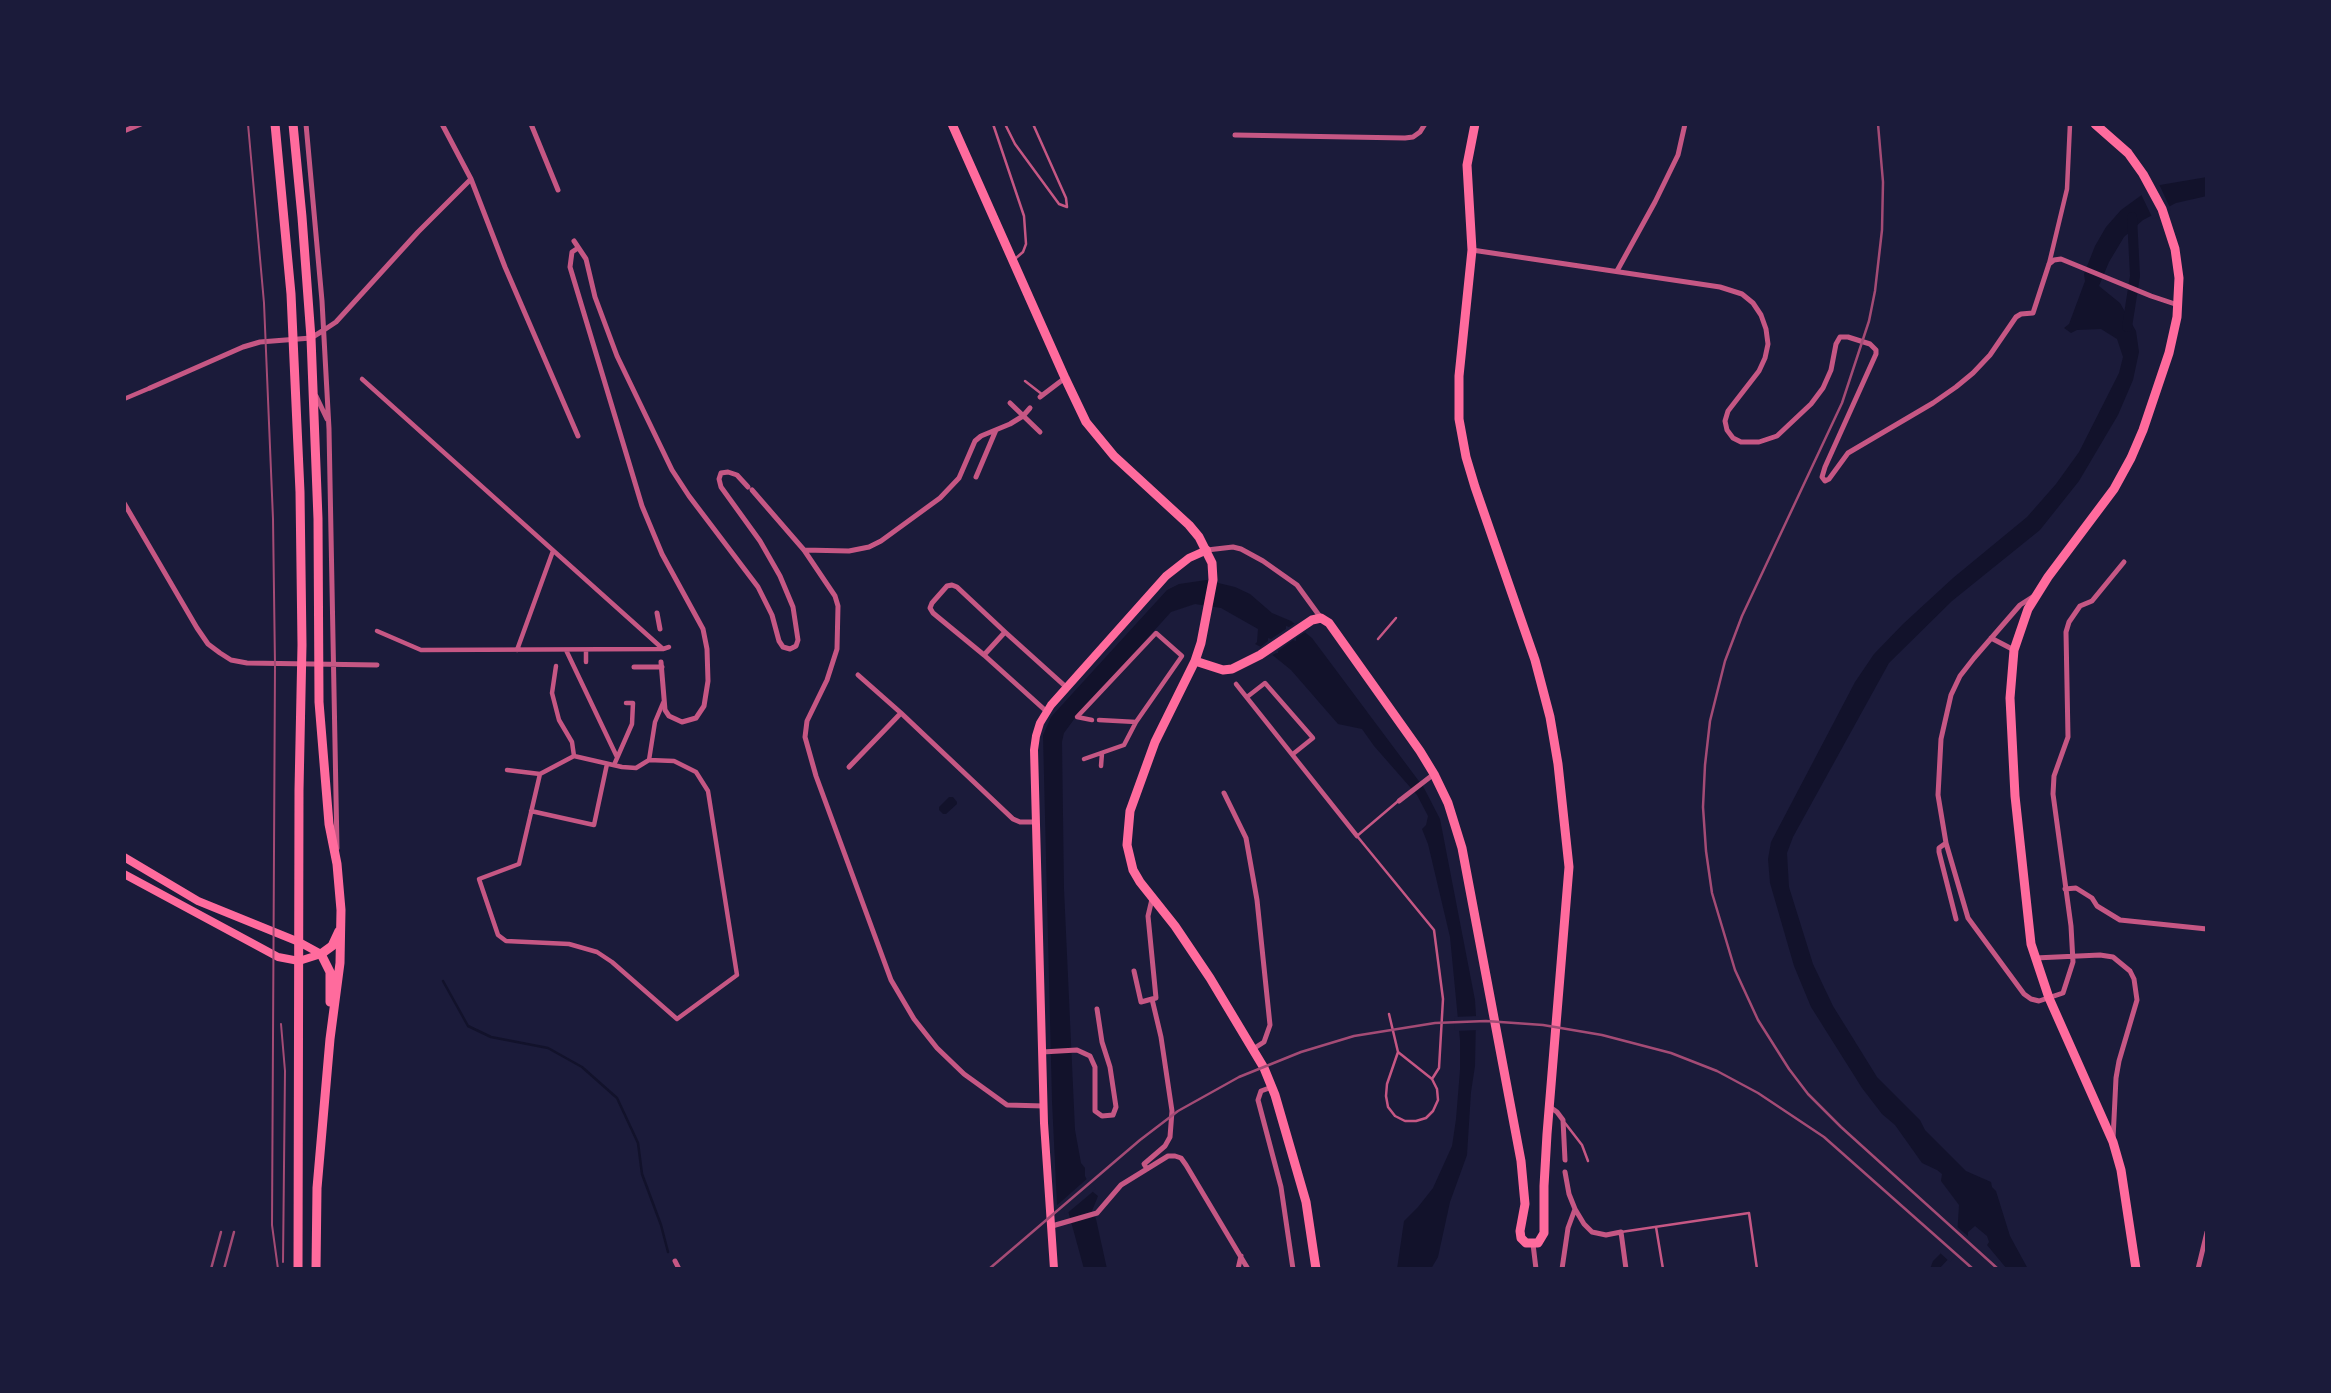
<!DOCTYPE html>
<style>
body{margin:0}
#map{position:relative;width:2331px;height:1393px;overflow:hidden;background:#1b1b3a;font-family:"Alegreya Sans",sans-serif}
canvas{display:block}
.frame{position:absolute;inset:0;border:126px solid #1b1b3a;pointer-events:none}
</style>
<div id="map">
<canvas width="2331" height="1393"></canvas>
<div class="frame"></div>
</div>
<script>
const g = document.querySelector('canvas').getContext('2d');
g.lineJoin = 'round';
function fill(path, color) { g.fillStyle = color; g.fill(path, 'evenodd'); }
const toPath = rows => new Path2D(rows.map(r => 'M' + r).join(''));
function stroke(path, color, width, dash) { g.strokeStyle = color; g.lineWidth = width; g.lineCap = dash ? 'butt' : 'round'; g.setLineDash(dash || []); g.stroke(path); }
fill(toPath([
 [2207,177,2207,196,2176,203,2143,220,2124,237,2109,262,2099,286,2120,303,2136,331,2139,352,2133,380,2118,415,2079,481,2040,530,1952,601,1889,663,1793,837,1787,853,1789,887,1813,964,1833,1006,1877,1077,1920,1120,1925,1130,1966,1171,1991,1182,1992,1187,1996,1191,2010,1236,2028,1269,2007,1269,1987,1245,1989,1242,1987,1236,1975,1226,1968,1232,1968,1238,1939,1269,1930,1269,1933,1261,1957,1237,1959,1205,1941,1181,1942,1174,1937,1170,1922,1163,1895,1125,1882,1114,1862,1088,1811,1007,1794,966,1770,883,1768,859,1771,842,1855,682,1874,654,1903,624,1953,578,2027,517,2056,484,2079,452,2119,373,2123,357,2117,339,2101,329,2077,330,2071,333,2064,328,2069,324,2085,281,2084,274,2095,246,2106,227,2121,210,2143,194,2160,185],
 [1206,580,1235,587,1250,594,1272,613,1291,621,1312,638,1424,788,1440,819,1475,1000,1476,1016,1475,1066,1471,1092,1467,1155,1450,1202,1438,1257,1431,1269,1397,1269,1404,1221,1418,1207,1433,1188,1452,1146,1456,1119,1460,1070,1460,1040,1450,937,1428,844,1422,829,1426,825,1428,816,1417,795,1374,746,1362,729,1338,724,1291,670,1265,649,1255,644,1257,642,1258,629,1221,608,1195,604,1171,612,1075,718,1064,733,1062,742,1064,889,1075,1130,1081,1163,1085,1168,1085,1176,1093,1192,1098,1196,1092,1211,1096,1219,1107,1269,1084,1269,1067,1207,1057,1205,1052,1101,1043,735,1051,717,1167,590,1179,584],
 [949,797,953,797,957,802,957,804,946,814,943,814,939,810,939,807]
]), '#12122b');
fill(toPath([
 [2158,182,2171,210,2153,219,2140,192],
 [1297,622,1307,631,1296,638,1296,641,1293,640,1278,651,1278,653,1276,653,1269,657,1259,648,1268,641,1268,638,1271,639,1286,629,1286,626,1289,627],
 [1479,1016,1479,1030,1455,1031,1454,1017],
 [1089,1177,1096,1189,1065,1215,1064,1210,1054,1208],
 [1955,1225,1971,1239,1950,1262,1938,1251,1954,1235]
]), '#1b1b3a');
stroke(toPath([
 [443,981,468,1026,491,1037,548,1048,582,1067,617,1098,638,1143,642,1174,661,1225,668,1252]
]), '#12122b', 2.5);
stroke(toPath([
 [2127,327,2135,276,2132,217]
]), '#12122b', 10);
stroke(toPath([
 [993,124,1024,216,1026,244,1023,252,1016,258],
 [1005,124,1015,144,1059,204,1067,207,1066,198,1033,124],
 [1025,381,1043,395],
 [1378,639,1396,618],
 [1397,802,1357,836,1434,930,1443,999,1439,1068,1432,1079],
 [1389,1014,1398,1052],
 [1398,1052,1432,1079,1437,1089,1438,1100,1433,1111,1426,1118,1416,1121,1405,1121,1395,1116,1388,1107,1386,1096,1387,1084,1398,1052],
 [1565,1123,1582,1145,1588,1161],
 [1656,1227,1663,1269],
 [1621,1232,1749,1213,1757,1269]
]), '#c65784', 2.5);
stroke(toPath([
 [2049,264,2067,189,2070,124],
 [362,379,663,649,669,647],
 [124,399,150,388],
 [377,631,421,650,662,649],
 [517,650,553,551],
 [566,650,617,757],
 [586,650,586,662],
 [556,666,552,693,559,720,572,742,574,756],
 [1236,684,1357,836],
 [1247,697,1265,683,1313,738,1293,754],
 [1092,720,1077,717,1156,633,1182,656,1136,722,1099,720],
 [574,756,622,767,636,768,649,760,674,761,696,772,708,791,737,975,677,1019,612,962,597,952,569,944,506,941,498,935,479,879,519,864,540,774,574,756],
 [1084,759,1124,745,1136,722],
 [649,760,655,722,663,703],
 [614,765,632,724,633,703,626,703],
 [1101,766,1102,753],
 [507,770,540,774],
 [531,811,594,825,607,764]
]), '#c65784', 4.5);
stroke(toPath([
 [306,124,322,301,329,429,337,848],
 [442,124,471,179,505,267,578,436],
 [531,124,558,190],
 [124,131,141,124],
 [1235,135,1405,138,1413,137,1420,132,1425,124],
 [574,241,586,259,595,297,617,356,672,470,689,496,758,587,772,615,779,641,783,647,790,649,796,646,798,640,793,607,780,576,760,541,721,487,719,479,721,473,728,472,737,475,748,487],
 [578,248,572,252,570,267,642,506,662,554,703,629,707,649,708,681,704,706,696,718,682,722,669,716,665,710,661,662],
 [1472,250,1720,287,1742,294,1753,303,1761,315,1766,329,1768,344,1765,358,1759,371,1728,411,1725,421,1727,430,1733,438,1741,442,1759,442,1777,436,1811,404,1823,388,1831,370,1836,344,1840,337,1848,337,1870,344,1876,350,1876,354,1825,467,1822,477,1825,481,1829,479,1848,453,1933,403,1956,387,1973,373,1990,355,2016,317,2021,314,2033,313,2049,264,2054,260,2061,259,2151,296,2178,305],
 [1617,271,1655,202,1678,155,1685,124],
 [150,388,243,347,260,342,311,338,324,330,336,322,418,232,471,179],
 [316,396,327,419],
 [1040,397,1065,378],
 [1010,403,1040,432],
 [976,477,996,430],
 [752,490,804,550,835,596,838,606,837,649,827,680,807,721,805,737,816,776,891,980,914,1019,937,1048,964,1074,1007,1105,1044,1106],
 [124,503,197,628,208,644,220,653,231,660,247,663,377,665],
 [804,550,849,551,869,547,881,541,940,498,959,478,975,441,981,436,1010,424,1023,416,1030,408],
 [1207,550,1233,547,1241,549,1263,561,1297,585,1321,618],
 [2034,596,2020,605,1974,658,1960,676,1951,695,1941,739,1938,795,1946,843,1968,918,2024,994,2031,999,2039,1001,2063,993,2073,962,2071,926,2053,794,2054,776,2068,737,2066,632,2069,622,2080,606,2092,601,2124,562],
 [657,613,660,629],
 [1991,638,2014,650],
 [984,655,933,613,930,608,932,603,947,586,952,585,957,587,1005,632],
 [634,667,662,667],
 [858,675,901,713,1013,819,1020,822,1036,822],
 [1046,711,984,655,1005,632,1066,687],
 [849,767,901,713],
 [1224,793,1246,838,1257,900,1270,1025,1264,1042,1253,1049],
 [1399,801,1434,774],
 [1946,843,1939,848,1939,852,1956,919],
 [2065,889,2076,888,2092,898,2097,906,2120,920,2207,929],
 [2035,958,2100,955,2113,957,2130,971,2134,979,2137,1000,2119,1061,2116,1078,2113,1139],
 [1134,971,1141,1002,1152,999],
 [1042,1052,1077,1050,1090,1056,1095,1067,1095,1111,1102,1116,1113,1115,1116,1107,1110,1067,1102,1042,1097,1009],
 [1272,1087,1261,1091,1258,1100,1281,1187,1293,1269],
 [1550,1107,1557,1112,1563,1120,1565,1160],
 [1147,1169,1144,1164,1165,1146,1170,1137,1172,1111,1161,1037,1152,999,1156,998,1148,916,1152,899],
 [1565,1172,1569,1194,1575,1209,1584,1224,1592,1232,1606,1235,1621,1232,1626,1269],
 [1052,1226,1097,1213,1121,1185,1168,1156,1175,1156,1181,1158,1186,1165,1248,1269],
 [1533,1244,1536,1269],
 [675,1261,679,1269],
 [1238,1269,1241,1256],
 [1562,1269,1568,1228,1575,1209],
 [2198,1269,2207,1232]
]), '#c65784', 5);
stroke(toPath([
 [124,857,198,901,299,942,321,954],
 [124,874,278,957,299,961,321,954],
 [1054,1269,1044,1123,1034,750,1036,736,1040,723,1051,705,1166,576,1189,558,1207,550]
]), '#ff6b9d', 8);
stroke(toPath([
 [275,124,291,294,300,492,302,645,299,790,298,1269],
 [293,124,302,217,311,338,318,519,319,702,329,824,337,864,341,910,340,963,330,1039,317,1188,316,1269],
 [952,124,1065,378,1086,422,1114,456,1189,525,1199,537,1212,563,1213,580,1201,643,1195,661,1155,742,1130,811,1127,845,1133,870,1140,882,1175,926,1210,978,1264,1068,1275,1095,1306,1202,1316,1269],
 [2095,124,2128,153,2143,174,2162,209,2175,249,2179,278,2177,317,2169,353,2143,430,2131,458,2114,489,2048,577,2028,609,2014,650,2010,698,2015,796,2031,944,2049,998,2113,1142,2121,1170,2136,1269],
 [1195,661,1223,670,1232,669,1260,655,1312,620,1321,618,1329,623,1420,751,1434,774,1448,803,1462,848,1521,1161,1525,1204,1520,1231,1521,1238,1526,1243,1538,1243,1544,1233,1544,1186,1547,1134,1569,867,1558,764,1550,717,1535,660,1475,487,1466,457,1459,419,1459,376,1472,250,1467,165,1475,124],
 [330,1002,330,972,321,954,332,946,339,931]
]), '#ff6b9d', 9);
stroke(toPath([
 [248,124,264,303,273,519,275,665,272,1225,278,1269],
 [281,1024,285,1071,283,1262]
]), '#a44b75', 2);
stroke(toPath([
 [1878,124,1883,182,1882,230,1875,291,1869,321,1842,403,1742,616,1725,661,1710,721,1705,765,1703,807,1706,851,1712,893,1735,970,1758,1020,1789,1069,1808,1094,1841,1127,1998,1269],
 [211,1269,221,1232],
 [224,1269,234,1232],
 [989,1269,1140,1140,1178,1111,1239,1077,1301,1052,1354,1036,1435,1023,1486,1021,1543,1025,1602,1035,1671,1053,1717,1071,1758,1093,1824,1137,1973,1269]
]), '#a44b75', 2.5);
</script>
